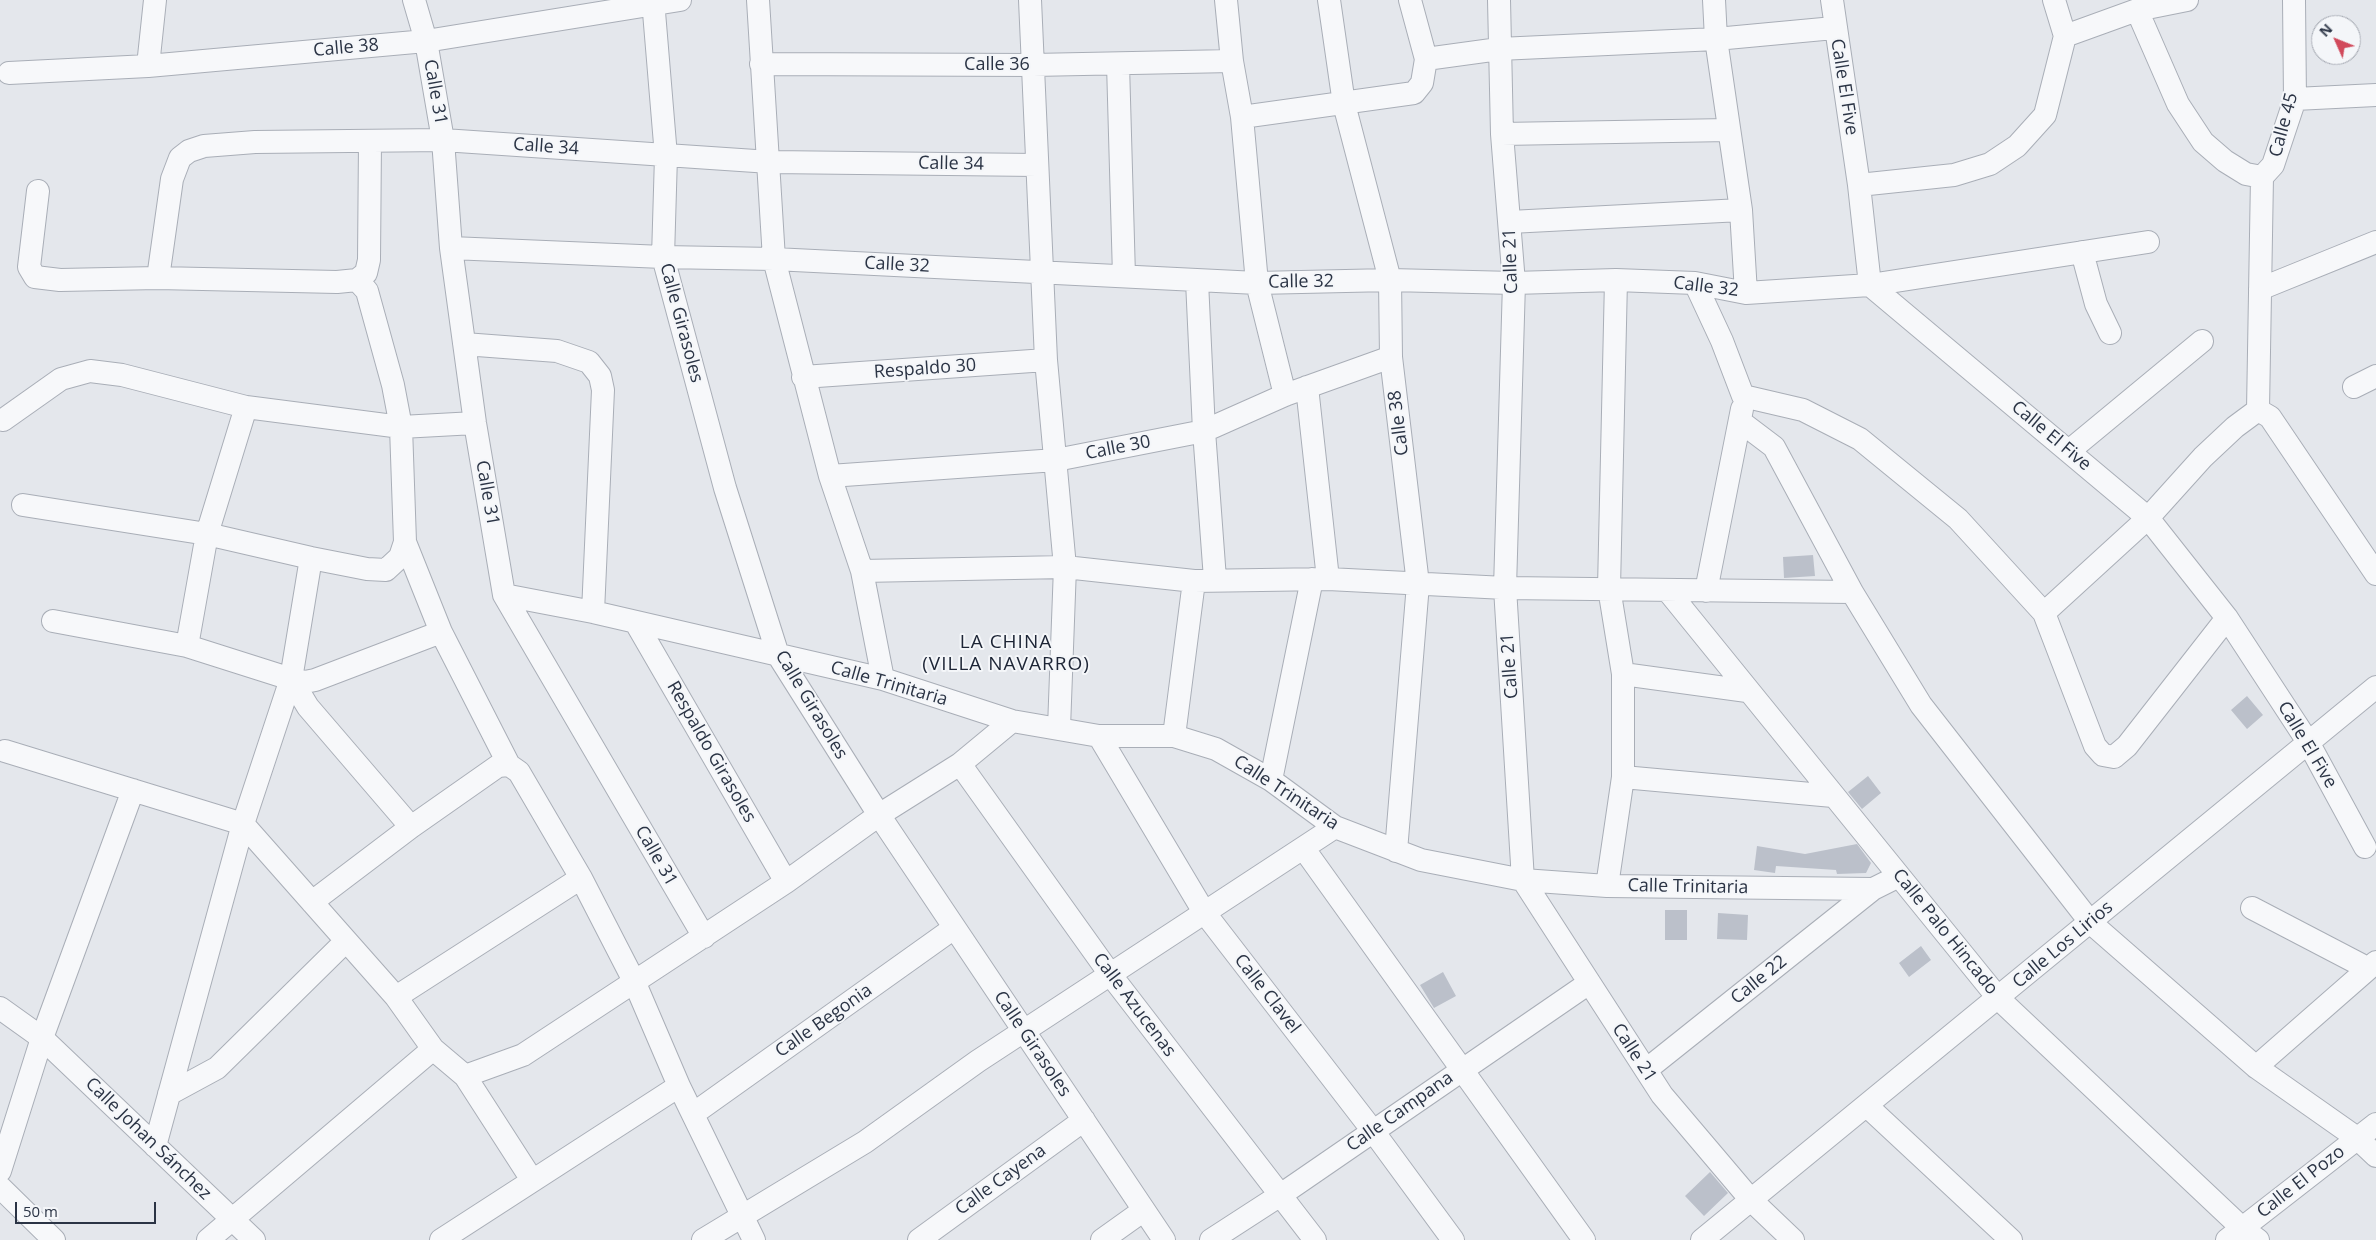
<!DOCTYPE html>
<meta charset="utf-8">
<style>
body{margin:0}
#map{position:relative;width:2376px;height:1240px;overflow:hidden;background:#e4e7ec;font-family:"Open Sans",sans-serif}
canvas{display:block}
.north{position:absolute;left:2311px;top:15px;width:50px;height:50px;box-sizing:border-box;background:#f4f6f9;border:1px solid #a4a8b1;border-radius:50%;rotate:314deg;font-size:14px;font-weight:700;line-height:20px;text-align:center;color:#2b3445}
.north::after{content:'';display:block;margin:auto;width:18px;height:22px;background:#d1495b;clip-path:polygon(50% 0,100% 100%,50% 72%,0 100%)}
.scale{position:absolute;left:15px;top:1202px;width:141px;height:22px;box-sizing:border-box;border:2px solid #2b3445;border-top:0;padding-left:6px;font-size:15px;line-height:18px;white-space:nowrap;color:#2b3445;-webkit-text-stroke:4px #f4f6f9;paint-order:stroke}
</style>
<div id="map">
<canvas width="2376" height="1240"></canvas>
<div class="north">N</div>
<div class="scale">50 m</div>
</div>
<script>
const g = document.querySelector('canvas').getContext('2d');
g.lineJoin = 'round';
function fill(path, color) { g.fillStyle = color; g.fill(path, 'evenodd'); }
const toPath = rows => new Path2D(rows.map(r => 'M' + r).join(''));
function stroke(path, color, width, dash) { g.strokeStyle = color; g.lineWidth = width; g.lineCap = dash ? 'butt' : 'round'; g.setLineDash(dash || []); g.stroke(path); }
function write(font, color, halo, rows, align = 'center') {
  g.font = font + ' "Open Sans",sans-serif'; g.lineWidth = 4; g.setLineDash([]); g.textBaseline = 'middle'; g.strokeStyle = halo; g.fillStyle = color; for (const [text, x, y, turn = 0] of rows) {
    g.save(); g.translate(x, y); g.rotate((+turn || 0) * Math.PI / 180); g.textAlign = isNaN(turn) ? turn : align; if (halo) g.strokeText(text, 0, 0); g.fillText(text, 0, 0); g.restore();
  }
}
fill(toPath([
 [1813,555,1815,576,1784,578,1783,557],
 [2247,696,2263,715,2247,729,2231,710],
 [1868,776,1881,793,1862,809,1848,792],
 [1857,844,1871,863,1866,873,1837,874,1836,870,1776,866,1775,873,1754,870,1757,846,1805,854],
 [1665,910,1687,910,1687,940,1665,940],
 [1718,913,1748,915,1747,940,1717,939],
 [1921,946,1931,960,1909,977,1899,963],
 [1443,972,1456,996,1434,1008,1420,985],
 [1710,1172,1728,1193,1704,1216,1685,1196]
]), '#bbc0ca');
const minor = toPath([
 [414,0,426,41,443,140,451,248,475,423,504,595,704,937],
 [653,0,666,156,663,257,725,488,778,655,879,815,1164,1240],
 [758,0,774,259,830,476,862,571,883,679],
 [1030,0,1046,360,1065,567,1059,728],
 [1226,0,1232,61,1242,117,1257,283,1285,395],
 [1329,0,1344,104,1390,280,1391,357,1418,584,1396,851],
 [1410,0,1426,59],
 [1499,0,1502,134,1514,283,1505,588,1523,880,1662,1095,1751,1200,1793,1240],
 [1714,0,1716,39,1741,210],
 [1832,0,1859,185,1870,285,2148,518,2227,618,2308,742,2365,847],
 [2137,10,2178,104,2203,142,2225,161,2246,174,2262,177,2273,165,2295,99,2294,0],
 [2065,36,2137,10,2187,0],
 [761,64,1033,65,1232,61],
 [1118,64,1124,276],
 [148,66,155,0],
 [9,73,148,66,426,41,680,0],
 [2295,99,2376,95],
 [1242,117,1414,93,1422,83,1426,59,1499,49,1716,39,1834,28],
 [1502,134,1728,130],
 [1859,185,1954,175,1990,164,2017,146,2045,115,2065,36,2054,0],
 [38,191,29,267,35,277,60,280,158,278,337,282,357,280,366,273,369,260,370,141],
 [1510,222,1741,210,1746,293],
 [451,248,663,257,774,259,1257,283,1390,280,1514,283,1616,280,1695,283,1746,293,1870,285,2148,242],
 [2082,252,2096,304,2110,333],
 [158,278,172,179,180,158,189,151,204,146,255,142,443,140,770,162,1037,165],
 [1197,281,1204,431,1215,579],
 [1695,283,1722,341,1743,396,1803,410,1860,439,1958,519,2044,613,2148,518,2203,457,2235,427,2258,410],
 [2260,289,2376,242],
 [464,344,557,351,589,362,600,376,603,390,593,612],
 [803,377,1046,360],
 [1307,387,1328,579],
 [2354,387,2376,376],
 [2258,410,2262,177],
 [2258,410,2270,417,2376,574],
 [3,420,61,379,90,371,122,375,246,407,401,427,475,423],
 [1741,422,1774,447,1852,592,1921,705,2091,923,2256,1067,2357,1138,2376,1156],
 [2069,451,2202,341],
 [830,476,1056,460,1204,431,1285,395,1391,357],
 [23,505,207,534,311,558,367,569,386,570,400,557,405,542,401,427,393,385,367,291,357,280],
 [405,542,441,632,509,765],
 [311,558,291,679,308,707,411,827],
 [862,571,1065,567,1194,581,1328,579,1505,588,1852,592],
 [1668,591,1999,999,2242,1228,2258,1240],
 [1706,591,1742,409],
 [504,595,593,612,883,679,1012,721,1099,736,1174,736,1216,749,1271,780,1335,827,1421,860,1523,880,1607,886,1873,889,1899,876],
 [2044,613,2095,746,2103,755,2114,757,2127,746,2227,618],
 [53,621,187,646,291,679,243,824,155,1146],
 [636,623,786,882],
 [187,646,207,534,246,407],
 [1623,674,1747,691],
 [291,679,305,682,315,680,441,632],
 [1099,736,1204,912,1373,1131,1453,1240],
 [1174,736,1194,581],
 [5,751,243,824,396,997,433,1049,208,1240],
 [960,764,1110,974,1315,1240],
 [1623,777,1833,796],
 [1271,780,1312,579],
 [1304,849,1584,1240],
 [1607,886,1623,777,1623,674,1609,588,1616,280],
 [312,902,411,827,498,766,509,765,519,772,581,878,634,981,679,1086,754,1240],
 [2252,908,2367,968],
 [396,997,581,878],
 [0,1008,42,1038,254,1240],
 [433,1049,465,1076,523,1055,786,882,879,815,960,764,1012,721],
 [2256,1067,2376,962],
 [1646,1070,1873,889],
 [465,1076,532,1180],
 [169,1094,217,1068,346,941],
 [1867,1106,2011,1240],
 [693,1114,954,928],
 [0,1171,42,1038,133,790],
 [0,1187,54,1240],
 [441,1240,679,1086],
 [703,1240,865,1142,978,1061,1335,827],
 [919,1240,1084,1120],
 [1102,1240,1144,1210],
 [1211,1240,1282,1194,1589,983],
 [1702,1240,2376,687],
 [2227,1240,2376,1124]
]);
stroke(minor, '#a9aeb7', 24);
stroke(minor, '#f7f8fa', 22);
write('18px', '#2b3445', '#f4f6f9', [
 ["Calle 38",346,48,-5],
 ["Calle 36",997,65],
 ["Calle El Five",1844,87,81],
 ["Calle 31",435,92,80],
 ["Calle 45",2284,125,-75],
 ["Calle 34",546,147,4],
 ["Calle 34",951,164,1],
 ["Calle 21",1511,261,-92],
 ["Calle 32",897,265,3],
 ["Calle 32",1301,282,-1],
 ["Calle 32",1706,287,7],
 ["Calle Girasoles",681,323,75],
 ["Respaldo 30",925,369,-4],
 ["Calle 38",1399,423,-97],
 ["Calle El Five",2051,436,40],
 ["Calle 30",1118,448,-11],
 ["Calle 31",487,493,80],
 ["Calle 21",1510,666,-94],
 ["Calle Trinitaria",889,684,16],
 ["Calle Girasoles",811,705,59],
 ["Calle El Five",2307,745,59],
 ["Respaldo Girasoles",711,752,60],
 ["Calle Trinitaria",1286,793,33],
 ["Calle 31",656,856,60],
 ["Calle Trinitaria",1688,887,1],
 ["Calle Palo Hincado",1945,932,51],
 ["Calle Los Lirios",2063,945,-40],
 ["Calle 22",1759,980,-39],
 ["Calle Clavel",1267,994,52],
 ["Calle Azucenas",1134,1005,53],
 ["Calle Begonia",824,1021,-35],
 ["Calle Girasoles",1032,1044,56],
 ["Calle 21",1634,1053,57],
 ["Calle Campana",1400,1112,-35],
 ["Calle Johan Sánchez",148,1139,44],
 ["Calle Cayena",1001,1180,-36],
 ["Calle El Pozo",2301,1182,-38]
]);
g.letterSpacing = '1px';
write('19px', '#1d2536', '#f4f6f9', [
 ["LA CHINA",1006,643],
 ["(VILLA NAVARRO)",1006,665]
]);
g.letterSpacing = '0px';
</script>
